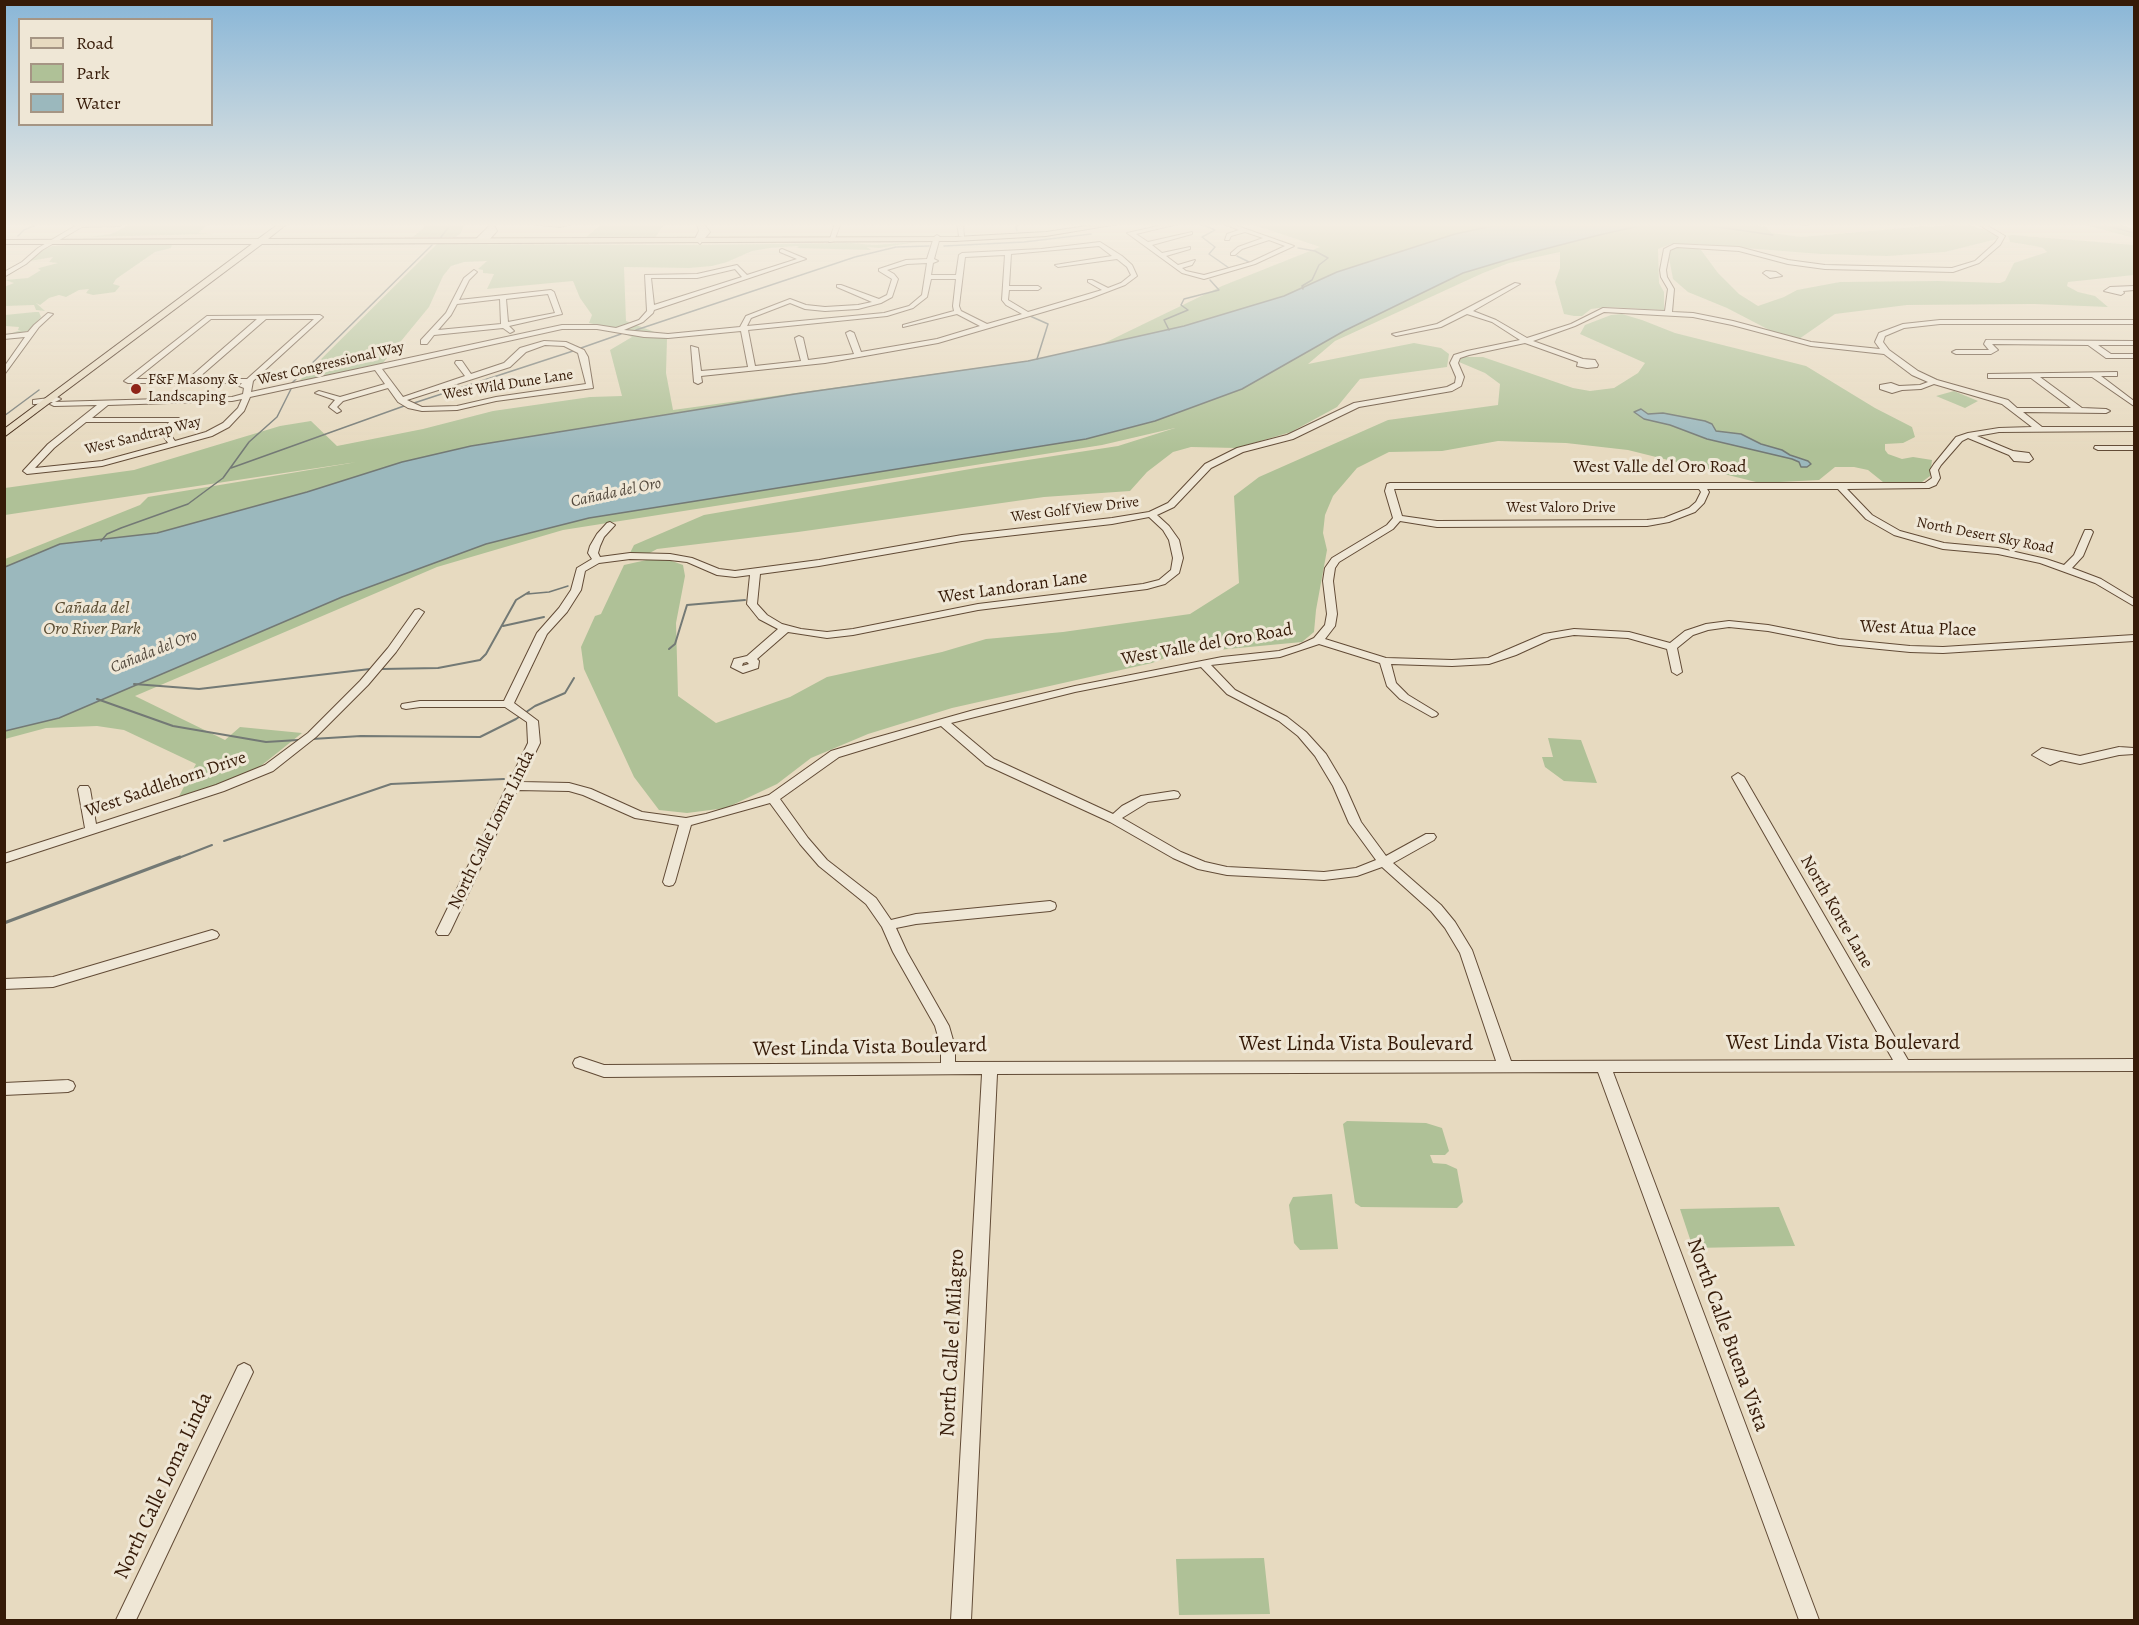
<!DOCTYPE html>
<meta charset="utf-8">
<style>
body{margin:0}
#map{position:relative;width:2139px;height:1625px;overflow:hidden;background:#e7dac0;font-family:Alegreya,serif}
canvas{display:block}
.frame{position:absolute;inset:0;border:6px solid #361b08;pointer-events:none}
.legend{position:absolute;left:18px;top:18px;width:195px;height:108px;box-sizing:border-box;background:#efe7d6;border:2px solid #a59584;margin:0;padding:8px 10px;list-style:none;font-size:18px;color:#361b08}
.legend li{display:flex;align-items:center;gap:12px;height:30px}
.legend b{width:30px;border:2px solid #a59584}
</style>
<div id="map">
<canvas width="2139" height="1625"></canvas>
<div class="frame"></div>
<ul class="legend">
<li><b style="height:8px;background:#e7dac0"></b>Road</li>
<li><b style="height:16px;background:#afc197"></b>Park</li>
<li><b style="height:16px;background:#9bb8bd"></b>Water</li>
</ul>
</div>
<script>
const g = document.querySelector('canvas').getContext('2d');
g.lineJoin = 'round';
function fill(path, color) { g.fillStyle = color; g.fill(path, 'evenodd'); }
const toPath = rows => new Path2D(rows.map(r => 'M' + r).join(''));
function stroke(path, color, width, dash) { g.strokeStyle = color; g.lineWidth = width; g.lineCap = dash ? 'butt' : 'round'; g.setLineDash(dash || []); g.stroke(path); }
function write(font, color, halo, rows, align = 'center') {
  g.font = font + ' Alegreya,serif'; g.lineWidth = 6; g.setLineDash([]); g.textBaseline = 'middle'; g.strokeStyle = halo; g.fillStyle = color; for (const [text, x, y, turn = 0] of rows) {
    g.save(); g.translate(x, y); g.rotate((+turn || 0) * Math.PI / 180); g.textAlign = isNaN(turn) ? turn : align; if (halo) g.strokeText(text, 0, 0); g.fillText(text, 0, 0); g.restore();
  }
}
fill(toPath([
 [146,223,208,224,199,233,213,234,90,237,111,234,129,225],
 [429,223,465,223,461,233,456,237,413,237],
 [600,223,662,223,663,225,656,237,586,237,599,226],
 [1248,223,1739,223,1766,227,1772,233,1801,237,1916,227,1968,225,1993,232,1997,234,1997,239,1945,252,1887,256,1821,254,1693,244,1671,244,1658,249,1659,283,1664,292,1664,310,1607,307,1591,309,1582,316,1574,316,1564,314,1555,282,1560,268,1560,252,1509,263,1483,273,1335,341,1308,364,1414,343,1441,348,1449,354,1447,367,1360,379,1337,407,1291,432,1237,448,1191,447,1173,452,1147,472,1130,491,1044,497,798,532,657,549,646,555,630,553,634,545,704,515,976,468,1118,446,1175,428,1102,445,563,530,437,567,135,696,225,740,240,727,302,733,257,769,177,800,196,764,124,730,97,726,46,728,5,739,5,559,140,505,148,497,357,462,5,515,5,488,134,470,280,426,311,421,337,446,423,429,493,411,590,397,622,396,610,350,632,337,611,328,589,323,592,315,580,298,573,281,487,289,494,274,483,273,483,270,478,269,487,261,464,262,451,266,443,276,429,307,383,363,298,382,437,244,687,245,852,243,874,245,917,242,879,248,867,247,871,250,796,248,799,247,797,246,770,248,752,251,727,262,712,266,689,268,624,267,626,321,657,333,667,339,666,373,673,410,1077,354,1090,350,1222,286,1320,247],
 [2078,223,2113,223,2134,229,2134,238],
 [2012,235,2134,245,2134,275,2068,282,2067,286,2078,292,2095,296,2108,307,2034,304,1907,305,1835,314,1799,339,1777,334,1727,308,1688,292,1673,279,1669,258,1670,250,1679,247,1690,246,1701,250,1718,273,1739,294,1758,306,1784,297,1797,290,1840,282,1938,281,2000,283,2005,281,2014,263,2047,252,2043,248,2035,246,2010,242,2008,236],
 [81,244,172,245,171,248,155,252,116,279,113,284,120,286,115,292,93,295,86,293,89,289,79,290,66,297,59,295,49,298,40,305,36,303,45,311,36,310,34,305,5,306,4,287,14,283,5,280,28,278,41,270,38,269,39,268,58,263,49,262,53,257,30,261,37,253,52,246],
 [35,312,39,312,41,317,29,331,6,335,21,330,18,330,19,327,5,326,5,315],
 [1622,314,1642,320,1675,333,1806,366,1875,408,1912,427,1915,437,1903,443,1885,444,1885,450,1888,454,1902,459,1913,457,1932,460,1930,476,1922,482,1883,482,1868,470,1854,467,1835,467,1819,480,1760,483,1628,450,1566,443,1498,441,1442,451,1389,452,1357,468,1333,496,1325,515,1323,533,1327,550,1316,610,1314,632,1302,642,1175,654,1152,663,952,708,868,734,811,758,777,784,726,808,687,813,659,810,634,777,584,669,581,647,595,616,601,614,624,565,651,559,672,561,683,565,685,576,676,623,678,696,716,723,790,697,827,677,942,652,986,639,1063,632,1190,614,1239,583,1234,496,1259,477,1388,420,1498,405,1500,384,1485,373,1459,362,1459,358,1462,357,1483,357,1573,388,1590,391,1614,388,1638,373,1645,363,1580,334,1585,325,1611,315],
 [1954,391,1978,401,1965,408,1936,396],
 [1548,738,1581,740,1597,783,1564,781,1545,767,1542,757,1553,757],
 [1347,1121,1426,1123,1442,1128,1449,1151,1445,1155,1430,1155,1433,1163,1446,1164,1457,1169,1463,1202,1457,1208,1361,1207,1355,1203,1343,1124],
 [1332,1194,1338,1249,1300,1250,1294,1243,1289,1205,1293,1197],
 [1779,1207,1795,1246,1693,1248,1680,1209],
 [1264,1558,1270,1614,1179,1615,1176,1559]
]), '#afc197');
const water = toPath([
 [1506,223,1684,223,1639,226,1599,235,1533,252,1463,273,1344,331,1242,389,1155,421,1086,439,589,518,486,544,342,597,59,718,5,731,5,567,60,544,157,533,307,492,402,462,471,446,795,394,1028,361,1184,326,1284,296,1337,272,1455,234,1506,223],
 [1641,409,1648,414,1663,413,1705,421,1712,424,1716,431,1741,434,1761,444,1782,450,1790,455,1808,461,1811,464,1807,467,1801,467,1799,462,1792,459,1707,439,1670,425,1644,419,1634,412,1641,409]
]);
fill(water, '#9bb8bd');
stroke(water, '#737975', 1.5);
stroke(toPath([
 [1198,223,1215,230,1202,237,1215,247,1209,254,1229,268],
 [1691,223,1773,235],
 [2097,223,2134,233],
 [1017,231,1016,227,1021,223],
 [18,236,24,230,40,223],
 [441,237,452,223],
 [944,246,1024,242,1091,234],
 [1298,248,1315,251,1328,258,1319,265,1312,280,1302,286,1303,289],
 [1237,256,1249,262],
 [1030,316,1048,324,1037,359],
 [636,330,855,257,896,247,929,246],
 [1169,330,1164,320,1188,310,1181,305,1184,299,1219,290,1210,280],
 [581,348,621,334],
 [292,383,432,245],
 [414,403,573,351],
 [4,416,39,390],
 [231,468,404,406],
 [101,541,107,534,121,528,188,504,223,478,249,442,277,417,291,389],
 [527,594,549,592,568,586]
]), '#737975', 1.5);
stroke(toPath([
 [503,626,544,617],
 [669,649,675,644,687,605,745,600],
 [382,669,438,668,480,660,486,654,516,600,529,592],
 [134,684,199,689,370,669],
 [97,699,173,726,266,742,298,740],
 [312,739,361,736,480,737,516,719,535,706,565,693,574,678],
 [224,841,391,784,504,779],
 [176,859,212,845]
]), '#737975', 2);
stroke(toPath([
 [4,923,180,857]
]), '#737975', 3);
const minor = toPath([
 [80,223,122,224,119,226,82,227,42,250,26,264,4,277,4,272,22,262,38,248,80,223],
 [487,223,493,223,497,231,489,240,478,243,476,239,489,226,487,223],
 [524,223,575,223,560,227,524,223],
 [697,223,703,223,710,232,700,244,695,239,699,231,697,223],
 [835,223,841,223,834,241,829,242,835,223],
 [957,223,963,223,964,237,959,236,957,223],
 [1172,223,1182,223,1136,234,1148,242,1192,232,1192,234,1152,245,1162,253,1190,247,1190,249,1166,256,1178,265,1195,260,1192,265,1182,268,1186,271,1204,275,1251,262,1285,246,1269,240,1242,249,1235,255,1231,255,1231,253,1238,247,1263,238,1245,232,1231,236,1229,240,1225,240,1227,234,1239,230,1221,223,1229,223,1294,246,1255,264,1204,279,1182,273,1127,233,1172,223],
 [1797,223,1809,223,1806,225,1797,223],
 [1976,223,1983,223,2005,236,2000,245,1979,263,1953,272,1825,269,1788,264,1739,251,1677,247,1670,250,1666,270,1667,277,1674,289,1672,312,1693,313,1733,321,1811,342,1880,349,1875,342,1879,333,1903,324,1940,320,2134,320,2134,324,1940,324,1904,328,1885,336,1883,342,1889,350,1918,371,1937,380,2008,400,2017,408,2071,408,2031,378,1988,378,1988,374,2117,372,2117,376,2101,376,2134,401,2134,406,2092,377,2040,377,2082,408,2106,409,2110,411,2106,413,2023,412,2042,427,2134,427,2134,431,1999,432,1977,436,2013,451,2029,453,2033,459,2029,462,2014,461,2009,455,1968,438,1962,441,1941,465,1938,470,1940,478,1936,485,1929,488,1847,489,1872,515,1900,531,1944,543,1998,548,2046,559,2064,565,2074,555,2085,530,2091,530,2093,532,2083,556,2072,568,2101,579,2134,599,2134,606,2095,583,2040,563,1998,554,1943,549,1894,535,1866,519,1838,489,1707,489,1709,492,1704,503,1695,512,1669,522,1647,526,1437,527,1400,521,1393,529,1339,562,1335,568,1333,581,1337,614,1335,626,1325,639,1386,658,1452,660,1488,658,1544,634,1574,629,1629,632,1670,643,1685,631,1706,624,1729,621,1768,625,1839,639,1910,646,1943,647,2134,635,2134,641,1943,653,1910,652,1839,645,1768,631,1729,627,1708,630,1693,635,1677,648,1682,672,1677,675,1672,672,1667,649,1628,638,1574,635,1551,639,1516,655,1489,664,1452,666,1391,664,1396,683,1408,695,1436,712,1438,714,1436,716,1432,717,1400,699,1387,686,1380,663,1319,644,1280,657,1211,665,1235,690,1287,717,1306,732,1326,754,1345,786,1361,822,1386,856,1426,834,1434,834,1436,837,1434,840,1393,863,1441,905,1455,922,1472,950,1511,1061,1893,1060,1732,777,1738,773,1744,777,1908,1060,2134,1059,2134,1071,1613,1072,1819,1620,1799,1620,1598,1072,997,1074,971,1620,951,1620,982,1074,604,1077,575,1067,573,1063,575,1059,580,1057,604,1065,941,1063,941,1047,935,1026,893,952,882,927,866,904,819,866,800,844,770,803,691,825,675,882,673,885,669,886,665,885,663,882,679,825,635,818,583,795,569,791,517,790,450,932,448,935,438,935,436,932,528,743,527,722,505,707,420,707,406,709,402,708,401,706,402,704,420,701,504,701,537,633,559,608,571,590,577,568,592,559,588,553,590,546,597,534,607,523,610,522,615,525,604,537,600,546,598,553,600,557,630,553,670,554,692,558,719,569,735,571,819,560,962,535,1112,518,1149,512,1168,503,1205,464,1237,448,1287,435,1354,403,1447,387,1455,383,1456,377,1450,363,1454,355,1467,351,1520,340,1492,322,1467,314,1441,327,1396,336,1392,334,1437,324,1515,283,1520,284,1473,311,1496,320,1527,338,1571,324,1603,308,1665,311,1668,289,1661,277,1660,270,1664,249,1674,244,1739,247,1788,260,1825,265,1952,268,1975,261,1995,243,1999,237,1976,223],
 [1604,312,1693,317,1732,325,1811,346,1884,354,1912,375,1928,382,1920,385,1899,386,1891,383,1880,385,1880,389,1892,393,1902,390,1921,389,1934,384,2002,404,2032,427,1999,428,1968,433,1956,437,1934,464,1930,470,1932,478,1925,483,1390,483,1387,484,1385,491,1393,518,1387,525,1332,558,1325,568,1323,581,1327,614,1325,625,1314,638,1299,645,1279,651,1222,657,1075,686,974,710,871,739,831,751,769,795,706,814,686,818,642,812,591,789,569,783,521,782,540,743,538,721,514,703,547,634,567,612,581,590,585,571,599,563,630,559,670,560,687,562,717,575,735,577,750,575,747,604,759,619,778,629,747,656,734,659,731,667,743,673,758,668,759,661,757,659,788,632,827,638,853,635,978,610,1147,589,1165,584,1179,573,1183,558,1179,540,1169,526,1157,515,1174,507,1211,468,1243,452,1293,439,1359,407,1452,391,1461,386,1464,377,1458,363,1460,358,1469,355,1525,343,1578,362,1577,366,1587,368,1597,367,1598,365,1595,360,1583,359,1533,341,1575,326,1604,312],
 [1394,489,1699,489,1701,492,1696,502,1689,508,1664,518,1647,520,1437,521,1402,516,1394,489],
 [1149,517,1163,530,1169,540,1173,558,1171,570,1159,580,1143,584,978,604,853,629,827,632,801,629,782,624,767,615,757,604,760,574,819,566,962,541,1112,524,1149,517],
 [747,662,749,664,742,666,743,663,747,662],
 [1201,667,1227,694,1279,721,1298,736,1315,756,1333,786,1349,823,1376,860,1356,868,1324,872,1227,867,1205,862,1181,852,1122,818,1148,802,1178,798,1180,795,1178,792,1174,791,1141,796,1122,806,1113,814,994,759,951,723,1075,692,1201,667],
 [941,726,986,765,1110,822,1173,858,1198,869,1227,875,1324,880,1357,876,1382,867,1431,911,1445,928,1460,953,1496,1061,955,1062,955,1047,949,1026,907,952,896,928,916,924,1050,911,1055,909,1056,906,1055,903,1050,901,916,914,891,920,876,898,827,860,808,838,780,799,839,757,941,726],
 [937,235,940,237,934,259,938,261,933,263,931,275,956,275,959,255,962,253,1041,249,1100,242,1122,256,1132,265,1137,276,1125,285,1091,298,938,343,825,363,701,376,702,382,698,384,694,382,691,346,698,348,701,371,748,367,741,331,668,338,644,337,597,329,562,329,382,369,403,397,465,376,455,363,456,361,462,361,471,374,504,363,520,348,544,341,566,342,584,350,588,357,593,388,496,401,457,410,422,411,408,408,398,402,388,388,343,401,337,407,341,411,337,413,329,407,335,400,315,393,319,391,340,397,385,384,375,370,250,397,244,411,229,427,212,436,102,466,27,474,23,471,48,444,97,405,54,406,50,404,53,402,36,404,33,404,33,400,57,397,61,399,55,402,232,397,243,394,244,388,239,386,242,383,128,383,124,381,207,316,320,315,323,317,253,381,251,392,562,325,597,325,616,328,639,320,647,311,645,275,697,274,737,265,747,275,797,259,780,252,780,250,782,249,806,259,654,310,653,313,643,322,624,330,668,334,740,327,746,316,790,299,806,305,825,307,858,305,872,302,837,287,837,285,841,285,879,299,887,295,892,279,879,271,879,269,906,260,927,259,934,237,937,235],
 [1099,246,1112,256,1055,265,1058,267,1117,259,1127,267,1131,275,1121,283,1108,288,1092,280,1088,280,1088,282,1102,290,1028,312,1008,300,1009,290,1038,290,1041,288,1038,286,1009,286,1011,254,1099,246],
 [1005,255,1002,300,1006,305,1022,314,987,324,961,311,959,306,965,257,1005,255],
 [927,263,922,295,909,306,884,313,747,326,751,318,790,303,805,309,825,311,858,309,881,303,892,297,898,279,894,274,887,270,907,264,927,263],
 [735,269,742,277,654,305,651,278,697,278,735,269],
 [931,279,956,279,953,306,954,311,903,325,903,327,957,314,980,326,937,339,861,352,854,333,850,331,846,333,854,354,808,360,803,338,799,336,795,338,801,361,755,366,748,330,887,316,913,308,927,297,931,279],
 [211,319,257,319,188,379,136,379,211,319],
 [266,319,314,319,247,379,197,379,266,319],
 [545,345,564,346,578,353,586,384,496,397,457,406,422,407,407,400,510,367,526,352,545,345],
 [242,399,238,408,223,423,206,432,175,441,170,434,172,429,180,420,179,418,92,418,108,405,232,401,242,399],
 [86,422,169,422,162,434,168,443,102,461,35,468,54,448,86,422],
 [474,270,477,272,469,280,459,300,551,290,554,292,562,314,509,326,514,331,510,333,503,328,434,335,427,344,421,344,421,340,446,313,464,278,474,270],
 [548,294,555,313,508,322,506,299,548,294],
 [500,299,501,324,438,330,451,315,457,304,500,299],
 [1766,271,1776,272,1782,276,1770,278,1763,273,1766,271],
 [2134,286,2134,290,2123,291,2124,293,2121,295,2104,291,2110,287,2134,286],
 [48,313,53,314,39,327,4,375,4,367,25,337,4,339,4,335,28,332,34,325,48,313],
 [1986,340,2134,341,2134,345,2098,345,2111,354,2134,354,2134,358,2106,358,2088,345,1992,344,1998,350,1991,354,1956,354,1952,352,1956,350,1989,350,1984,344,1986,340],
 [2095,446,2134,446,2134,450,2098,450,2094,448,2095,446],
 [419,609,424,612,396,652,368,685,316,737,273,771,224,791,4,863,4,854,85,828,78,789,80,786,88,786,90,789,96,824,216,785,265,765,308,733,360,681,388,648,415,610,419,609],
 [2119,747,2134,748,2134,754,2119,755,2080,764,2061,760,2050,765,2032,755,2042,748,2080,756,2119,747],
 [212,930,217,932,219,935,217,938,53,987,4,989,4,979,53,977,212,930],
 [68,1080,73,1082,75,1086,73,1090,68,1092,4,1095,4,1083,68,1080],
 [244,1363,250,1366,253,1372,136,1620,116,1620,238,1366,244,1363]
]);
const major = toPath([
 [280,223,288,223,268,239,955,237,1046,232,1107,223,1124,223,1046,236,955,241,262,244,4,437,4,429,252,244,4,244,4,240,258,239,280,223]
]);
stroke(minor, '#624b36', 2);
stroke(major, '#361b08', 2);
fill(minor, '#efe7d6');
fill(major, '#e7dac0');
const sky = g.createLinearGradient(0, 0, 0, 450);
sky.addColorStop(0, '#89b6d7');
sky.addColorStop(0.5, '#f4eee3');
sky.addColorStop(1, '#f4eee300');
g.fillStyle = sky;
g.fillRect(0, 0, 2139, 450);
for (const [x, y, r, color] of [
 [136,389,6,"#8f2418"]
]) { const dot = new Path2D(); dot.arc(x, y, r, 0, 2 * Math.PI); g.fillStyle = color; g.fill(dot); stroke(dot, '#efe7d6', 2); }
write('15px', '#361b08', '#efe7d6', [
 ["West Congressional Way",331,364,-13],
 ["West Wild Dune Lane",508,385,-9],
 ["West Sandtrap Way",143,436,-14],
 ["West Valoro Drive",1561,508],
 ["West Golf View Drive",1075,510,-7],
 ["North Desert Sky Road",1985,536,11]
]);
write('15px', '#361b08', '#efe7d6', [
 ["F&F Masony &",148,380],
 ["Landscaping",148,397]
], 'left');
write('italic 16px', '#544a3e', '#efe7d6', [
 ["Cañada del Oro",616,493,-12],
 ["Cañada del Oro",154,652,-22]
]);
write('18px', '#361b08', '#efe7d6', [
 ["West Valle del Oro Road",1660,468],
 ["West Landoran Lane",1013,588,-8],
 ["West Atua Place",1918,629,2],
 ["West Valle del Oro Road",1207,645,-10],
 ["West Saddlehorn Drive",166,785,-19],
 ["North Calle Loma Linda",492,830,-64],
 ["North Korte Lane",1836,912,60]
]);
write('italic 18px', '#5a4d33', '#efe7d6', [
 ["Cañada del",92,609],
 ["Oro River Park",92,630]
]);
write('21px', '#361b08', '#efe7d6', [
 ["West Linda Vista Boulevard",1843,1044],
 ["West Linda Vista Boulevard",1356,1045],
 ["West Linda Vista Boulevard",870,1048,-1],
 ["North Calle Buena Vista",1727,1335,70],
 ["North Calle el Milagro",953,1343,-87],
 ["North Calle Loma Linda",164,1486,-65]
]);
</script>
